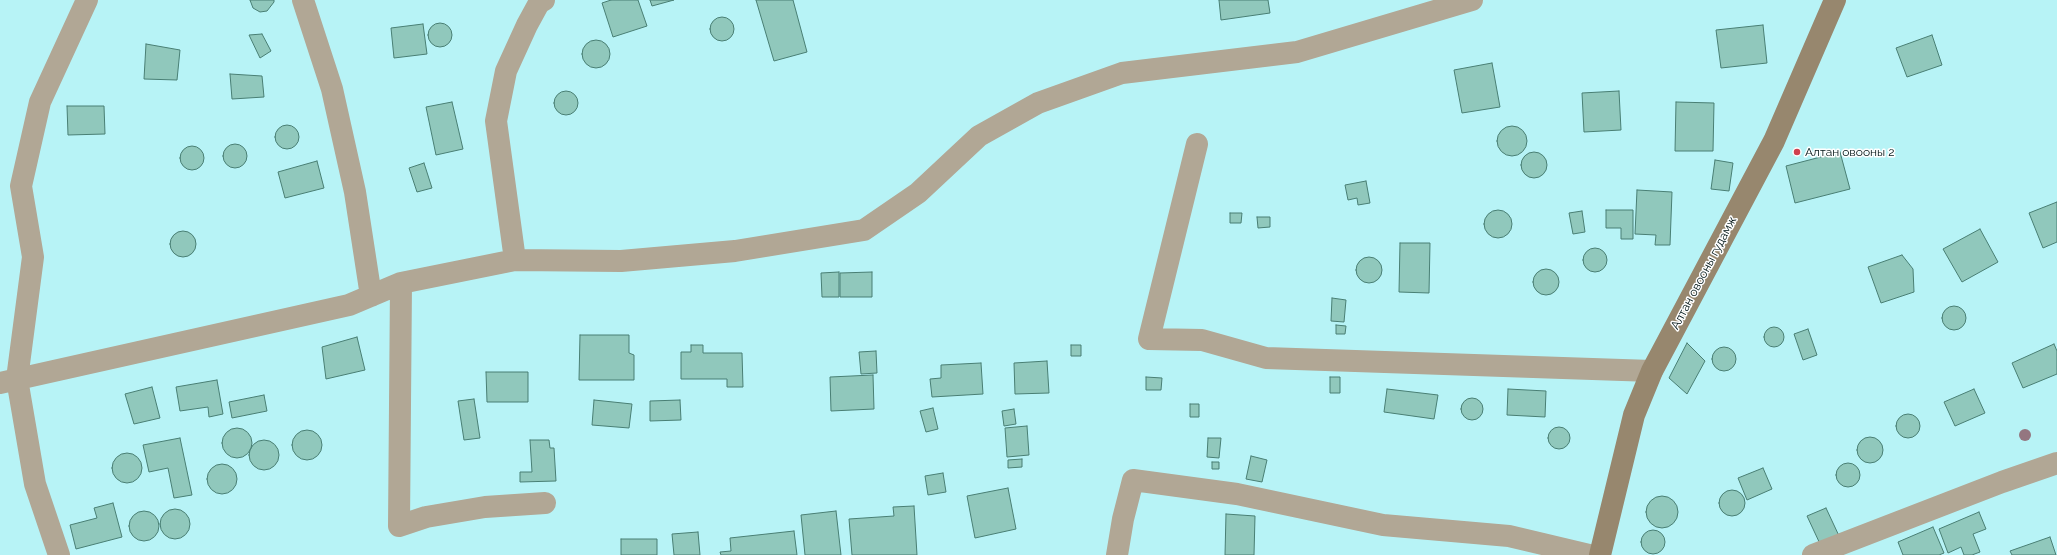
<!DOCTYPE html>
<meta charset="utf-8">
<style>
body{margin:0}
canvas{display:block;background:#b7f3f6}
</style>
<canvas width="2057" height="555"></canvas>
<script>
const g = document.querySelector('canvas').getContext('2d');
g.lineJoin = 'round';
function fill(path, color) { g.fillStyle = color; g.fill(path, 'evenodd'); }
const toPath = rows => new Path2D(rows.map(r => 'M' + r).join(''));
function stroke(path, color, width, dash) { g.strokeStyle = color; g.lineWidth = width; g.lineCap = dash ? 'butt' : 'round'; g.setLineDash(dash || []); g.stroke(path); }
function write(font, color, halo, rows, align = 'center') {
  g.font = font + ' Raleway,sans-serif'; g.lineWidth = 3; g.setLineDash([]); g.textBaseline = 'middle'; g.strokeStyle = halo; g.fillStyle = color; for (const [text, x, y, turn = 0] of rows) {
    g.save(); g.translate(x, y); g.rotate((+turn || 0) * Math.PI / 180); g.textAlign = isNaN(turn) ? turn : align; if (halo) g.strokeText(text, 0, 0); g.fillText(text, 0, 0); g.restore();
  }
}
const building = toPath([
 [250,0,274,0,274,2,267,11,260,12,253,8,250,0],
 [611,0,638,0,647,26,613,37,602,3,611,0],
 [650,0,674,0,652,6,650,0],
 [756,0,793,0,807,52,774,61,756,0],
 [1219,0,1268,0,1270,13,1221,20,1219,0],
 '710 29a12 12 0 1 1 24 0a12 12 0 1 1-24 0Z',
 '428 35a12 12 0 1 1 24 0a12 12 0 1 1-24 0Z',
 [423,24,427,54,394,58,391,28,423,24],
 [1763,25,1767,63,1721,68,1716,30,1763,25],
 [262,34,271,51,260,58,249,35,262,34],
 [1932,35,1942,65,1907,77,1896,48,1932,35],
 '582 54a14 14 0 1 1 28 0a14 14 0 1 1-28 0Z',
 [146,44,180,50,177,80,144,79,146,44],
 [1492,63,1500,107,1462,113,1454,70,1492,63],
 [230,74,262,76,264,97,232,99,230,74],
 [1619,91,1621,130,1584,132,1582,93,1619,91],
 '554 103a12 12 0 1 1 24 0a12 12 0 1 1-24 0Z',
 [452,102,463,149,436,155,426,107,452,102],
 [1676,102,1714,103,1713,151,1675,151,1676,102],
 [67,106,104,106,105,134,68,135,67,106],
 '275 137a12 12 0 1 1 24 0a12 12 0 1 1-24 0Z',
 '1497 141a15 15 0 1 1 30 0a15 15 0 1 1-30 0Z',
 '223 156a12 12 0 1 1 24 0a12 12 0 1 1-24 0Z',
 '180 158a12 12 0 1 1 24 0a12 12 0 1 1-24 0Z',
 [1840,152,1850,189,1795,203,1786,166,1840,152],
 '1521 165a13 13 0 1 1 26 0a13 13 0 1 1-26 0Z',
 [1715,160,1733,163,1729,191,1711,189,1715,160],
 [317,161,324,188,285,198,278,172,317,161],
 [424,163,432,188,417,192,409,168,424,163],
 [1366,181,1370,203,1358,205,1357,198,1348,200,1345,185,1366,181],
 [1637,190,1672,192,1670,245,1655,245,1656,235,1635,234,1637,190],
 [2057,202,2057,242,2043,248,2029,213,2057,202],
 [1606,210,1633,210,1633,239,1621,239,1621,228,1606,228,1606,210],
 '1484 224a14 14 0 1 1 28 0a14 14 0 1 1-28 0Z',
 [1582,211,1585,232,1573,234,1569,213,1582,211],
 [1230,213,1242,213,1241,223,1230,223,1230,213],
 [1257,217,1270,217,1270,227,1258,228,1257,217],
 [1980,229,1998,262,1962,282,1943,249,1980,229],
 '170 244a13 13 0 1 1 26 0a13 13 0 1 1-26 0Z',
 [1400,243,1430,243,1429,293,1399,292,1400,243],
 '1583 260a12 12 0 1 1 24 0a12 12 0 1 1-24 0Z',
 [1902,255,1913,269,1914,292,1881,303,1868,267,1902,255],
 '1356 270a13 13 0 1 1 26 0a13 13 0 1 1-26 0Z',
 '1533 282a13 13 0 1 1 26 0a13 13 0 1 1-26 0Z',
 [839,272,839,297,822,297,821,273,839,272],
 [872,272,872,297,840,297,840,273,872,272],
 [1332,298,1346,300,1344,322,1331,321,1332,298],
 '1942 318a12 12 0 1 1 24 0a12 12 0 1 1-24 0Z',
 [1336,325,1346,326,1345,334,1336,334,1336,325],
 '1764 337a10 10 0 1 1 20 0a10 10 0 1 1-20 0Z',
 [1808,329,1817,355,1803,360,1794,334,1808,329],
 [580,335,629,335,629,353,634,355,634,380,579,380,580,335],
 [357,337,365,370,326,379,322,347,357,337],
 [1687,343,1705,361,1687,394,1669,378,1687,343],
 [2054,344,2057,351,2057,374,2023,388,2012,363,2054,344],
 [691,345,703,345,703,353,742,353,743,387,727,387,727,379,681,379,681,352,691,352,691,345],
 [1071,345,1081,345,1081,356,1071,356,1071,345],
 '1712 359a12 12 0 1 1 24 0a12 12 0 1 1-24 0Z',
 [876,351,877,373,861,374,859,352,876,351],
 [1047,361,1049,393,1015,394,1014,363,1047,361],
 [981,363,983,394,932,397,930,379,941,378,941,365,981,363],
 [486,372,528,372,528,402,487,402,486,372],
 [873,375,874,409,831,411,830,377,873,375],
 [1146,377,1162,378,1161,390,1146,390,1146,377],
 [1330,377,1340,377,1340,393,1330,393,1330,377],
 [217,380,223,414,209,417,208,407,180,411,176,387,217,380],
 [152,387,160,418,134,424,125,394,152,387],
 [1387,389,1438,395,1434,419,1384,412,1387,389],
 [1508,389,1546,391,1545,417,1507,415,1508,389],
 [1974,389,1985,413,1955,426,1944,402,1974,389],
 [264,395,267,411,232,418,229,402,264,395],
 '1461 409a11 11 0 1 1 22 0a11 11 0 1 1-22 0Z',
 [474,399,480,438,464,440,458,401,474,399],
 [594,400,632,404,629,428,592,425,594,400],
 [680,400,681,420,650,421,650,401,680,400],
 [1190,404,1199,404,1199,417,1190,417,1190,404],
 [933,408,938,429,926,432,920,411,933,408],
 [1014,409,1016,424,1004,426,1002,411,1014,409],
 '1896 426a12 12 0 1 1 24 0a12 12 0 1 1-24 0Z',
 [1027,426,1029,455,1007,457,1005,428,1027,426],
 '1548 438a11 11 0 1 1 22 0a11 11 0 1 1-22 0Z',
 '222 443a15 15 0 1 1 30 0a15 15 0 1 1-30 0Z',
 '292 445a15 15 0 1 1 30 0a15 15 0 1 1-30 0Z',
 '1857 450a13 13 0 1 1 26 0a13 13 0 1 1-26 0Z',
 [180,438,192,495,174,498,168,468,149,472,143,445,180,438],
 [1208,438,1221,438,1219,458,1207,457,1208,438],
 [530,440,549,440,550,448,554,448,556,481,520,482,520,472,532,472,530,440],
 '249 455a15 15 0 1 1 30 0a15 15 0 1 1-30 0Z',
 '112 468a15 15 0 1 1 30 0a15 15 0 1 1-30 0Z',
 [1251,456,1267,460,1262,482,1246,479,1251,456],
 [1022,459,1022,467,1008,468,1008,460,1022,459],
 [1212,462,1219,462,1219,469,1212,469,1212,462],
 '1836 475a12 12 0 1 1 24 0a12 12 0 1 1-24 0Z',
 '207 479a15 15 0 1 1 30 0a15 15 0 1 1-30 0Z',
 [1763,468,1772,489,1747,500,1738,478,1763,468],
 [943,473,946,492,928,495,925,476,943,473],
 [1008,488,1016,529,975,538,967,496,1008,488],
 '1719 503a13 13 0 1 1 26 0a13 13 0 1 1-26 0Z',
 '1646 512a16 16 0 1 1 32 0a16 16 0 1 1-32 0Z',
 [113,503,122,537,76,549,70,525,97,518,94,508,113,503],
 [914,506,917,555,852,555,849,519,894,516,893,507,914,506],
 [1826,508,1840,538,1821,546,1807,516,1826,508],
 '160 524a15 15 0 1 1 30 0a15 15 0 1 1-30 0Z',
 [836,511,841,555,805,555,801,515,836,511],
 '129 526a15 15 0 1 1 30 0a15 15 0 1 1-30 0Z',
 [1979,512,1986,529,1973,534,1980,552,1972,555,1964,555,1961,547,1948,553,1939,529,1979,512],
 [1226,514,1255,516,1254,555,1225,555,1226,514],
 [1933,527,1944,553,1939,555,1903,555,1898,542,1933,527],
 '1641 542a12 12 0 1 1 24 0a12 12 0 1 1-24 0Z',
 [794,531,797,555,721,555,720,552,731,551,730,538,794,531],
 [698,532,700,555,674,555,672,534,698,532],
 [2050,537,2056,555,2012,555,2010,551,2050,537],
 [621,539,657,539,657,555,621,555,621,539]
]);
fill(building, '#90c8bc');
stroke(building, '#497f74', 1);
stroke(toPath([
 [303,0,332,89,355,192,371,296],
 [1197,144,1149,339,1202,340,1266,358,1652,371],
 [515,260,496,121,506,71,527,25,539,3,544,0],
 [401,283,399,526,426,517,485,507,545,503],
 [0,383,349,305,401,283,515,260,621,261,735,251,864,230,918,193,979,136,1038,103,1122,73,1297,52,1472,0],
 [59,555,35,484,17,379,33,257,21,186,40,102,87,0],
 [1117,555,1123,519,1133,480,1237,494,1383,525,1509,536,1589,555],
 [1813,555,2002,482,2057,463]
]), '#b1a795', 22);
stroke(toPath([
 [1600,555,1634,415,1652,371,1774,141,1835,0]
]), '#97876e', 22);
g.fillStyle = '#947680';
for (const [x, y] of [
 [2025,435]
]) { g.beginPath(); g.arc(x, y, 6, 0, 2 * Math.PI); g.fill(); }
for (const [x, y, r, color] of [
 [1797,152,4,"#d0404e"]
]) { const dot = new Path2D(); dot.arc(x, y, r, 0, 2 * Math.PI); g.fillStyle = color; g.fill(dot); stroke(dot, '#fff', 1.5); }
write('12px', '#001516', '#fff', [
 ["Алтан овооны 2",1805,152]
], 'left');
write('12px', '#001516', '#fff', [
 ["Алтан овооны гудамж",1704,273,-62]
]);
</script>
